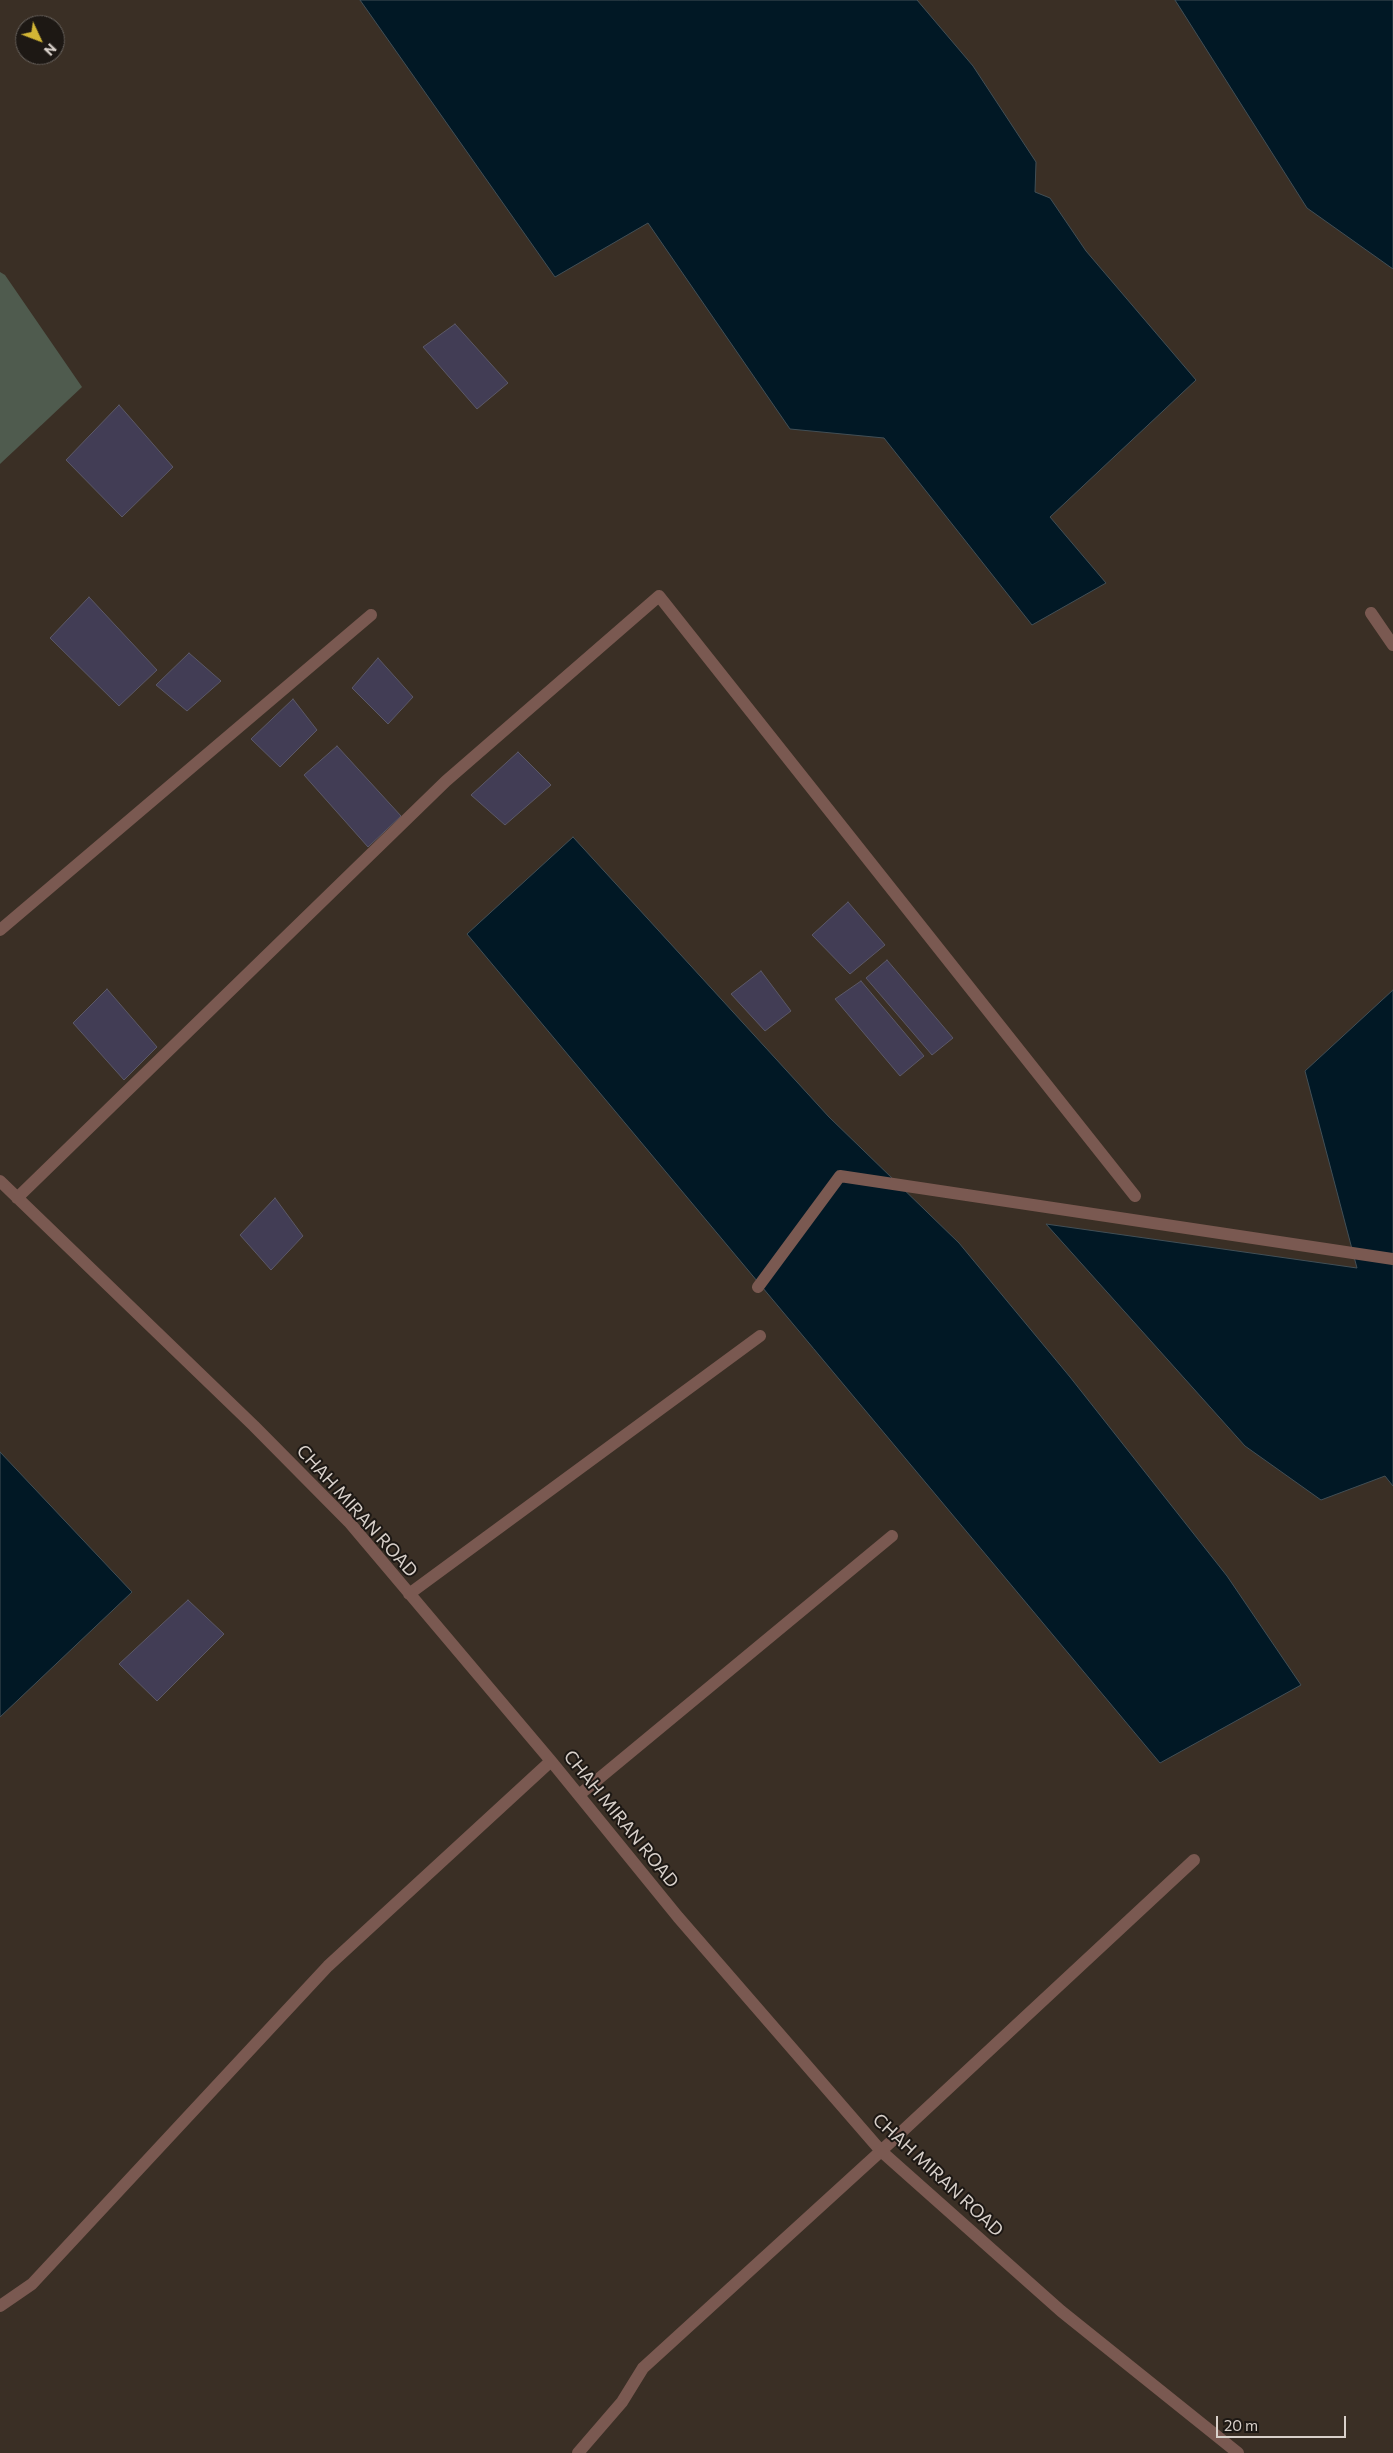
<!DOCTYPE html>
<style>
body{margin:0}
#map{position:relative;width:1393px;height:2453px;overflow:hidden;background:#3a2f25;font-family:Commissioner,sans-serif}
canvas{display:block}
.north{position:absolute;left:15px;top:15px;width:50px;height:50px;box-sizing:border-box;background:#1d1814;border:1px solid #68625d;border-radius:50%;rotate:133deg;font-size:14px;font-weight:700;line-height:20px;text-align:center;color:#d8d0ca}
.north::after{content:'';display:block;margin:auto;width:18px;height:22px;background:#d3b635;clip-path:polygon(50% 0,100% 100%,50% 72%,0 100%)}
.scale{position:absolute;left:1216px;top:2416px;width:130px;height:22px;box-sizing:border-box;border:2px solid #d8d0ca;border-top:0;padding-left:6px;font-size:15px;line-height:18px;white-space:nowrap;color:#d8d0ca;-webkit-text-stroke:4px #1d1814;paint-order:stroke}
</style>
<div id="map">
<canvas width="1393" height="2453"></canvas>
<div class="north">N</div>
<div class="scale">20 m</div>
</div>
<script>
const g = document.querySelector('canvas').getContext('2d');
g.lineJoin = 'round';
function fill(path, color) { g.fillStyle = color; g.fill(path, 'evenodd'); }
const toPath = rows => new Path2D(rows.map(r => 'M' + r).join(''));
function stroke(path, color, width, dash) { g.strokeStyle = color; g.lineWidth = width; g.lineCap = dash ? 'butt' : 'round'; g.setLineDash(dash || []); g.stroke(path); }
function write(font, color, halo, rows, align = 'center') {
  g.font = font + ' Commissioner,sans-serif'; g.lineWidth = 4; g.setLineDash([]); g.textBaseline = 'middle'; g.strokeStyle = halo; g.fillStyle = color; for (const [text, x, y, turn = 0] of rows) {
    g.save(); g.translate(x, y); g.rotate((+turn || 0) * Math.PI / 180); g.textAlign = isNaN(turn) ? turn : align; if (halo) g.strokeText(text, 0, 0); g.fillText(text, 0, 0); g.restore();
  }
}
fill(toPath([
 [0,272,5,275,82,387,0,464]
]), '#4f5b4e');
const water = toPath([
 [360,0,917,0,973,66,1036,162,1035,192,1050,198,1086,251,1196,380,1050,517,1106,583,1032,625,884,438,790,429,648,223,555,277,360,0],
 [1175,0,1393,0,1393,269,1307,208,1175,0],
 [573,837,829,1117,959,1243,1070,1377,1227,1576,1301,1685,1160,1763,467,934,573,837],
 [1393,990,1393,1486,1385,1476,1321,1500,1245,1446,1046,1224,1357,1268,1305,1071,1393,990],
 [0,1452,132,1592,0,1717,0,1452]
]);
fill(water, '#011825');
stroke(water, '#424f56', 1);
const building = toPath([
 [455,324,508,383,477,409,423,347,455,324],
 [119,405,173,467,122,517,66,460,119,405],
 [89,597,157,670,119,706,50,638,89,597],
 [189,653,221,681,187,711,156,685,189,653],
 [378,658,413,697,388,724,352,688,378,658],
 [293,699,317,730,280,767,251,739,293,699],
 [337,746,401,816,368,847,304,775,337,746],
 [518,752,551,785,505,825,471,795,518,752],
 [848,902,885,945,850,974,812,935,848,902],
 [887,960,953,1038,932,1055,866,978,887,960],
 [761,971,791,1011,765,1031,731,994,761,971],
 [861,981,924,1056,900,1076,835,999,861,981],
 [107,989,157,1047,124,1080,73,1023,107,989],
 [275,1198,303,1236,271,1270,240,1235,275,1198],
 [188,1600,224,1634,157,1701,119,1664,188,1600]
]);
fill(building, '#423d55');
stroke(building, '#5c5967', 1);
stroke(toPath([
 [1371,613,1393,645],
 [0,930,371,615],
 [0,1181,254,1426,349,1522,551,1761,678,1917,881,2151,1061,2311,1238,2453],
 [17,1198,446,781,659,596,1135,1196],
 [758,1287,840,1176,1393,1259],
 [409,1594,760,1336],
 [579,1795,892,1536],
 [0,2306,32,2284,328,1966,551,1761],
 [578,2453,622,2402,643,2368,881,2151,1194,1860]
]), '#7a5951', 12);
write('18px', '#d8d0ca', '#1d1814', [
 ["CHAH MIRAN ROAD",357,1511,48],
 ["CHAH MIRAN ROAD",621,1819,51],
 ["CHAH MIRAN ROAD",938,2175,43]
]);
</script>
